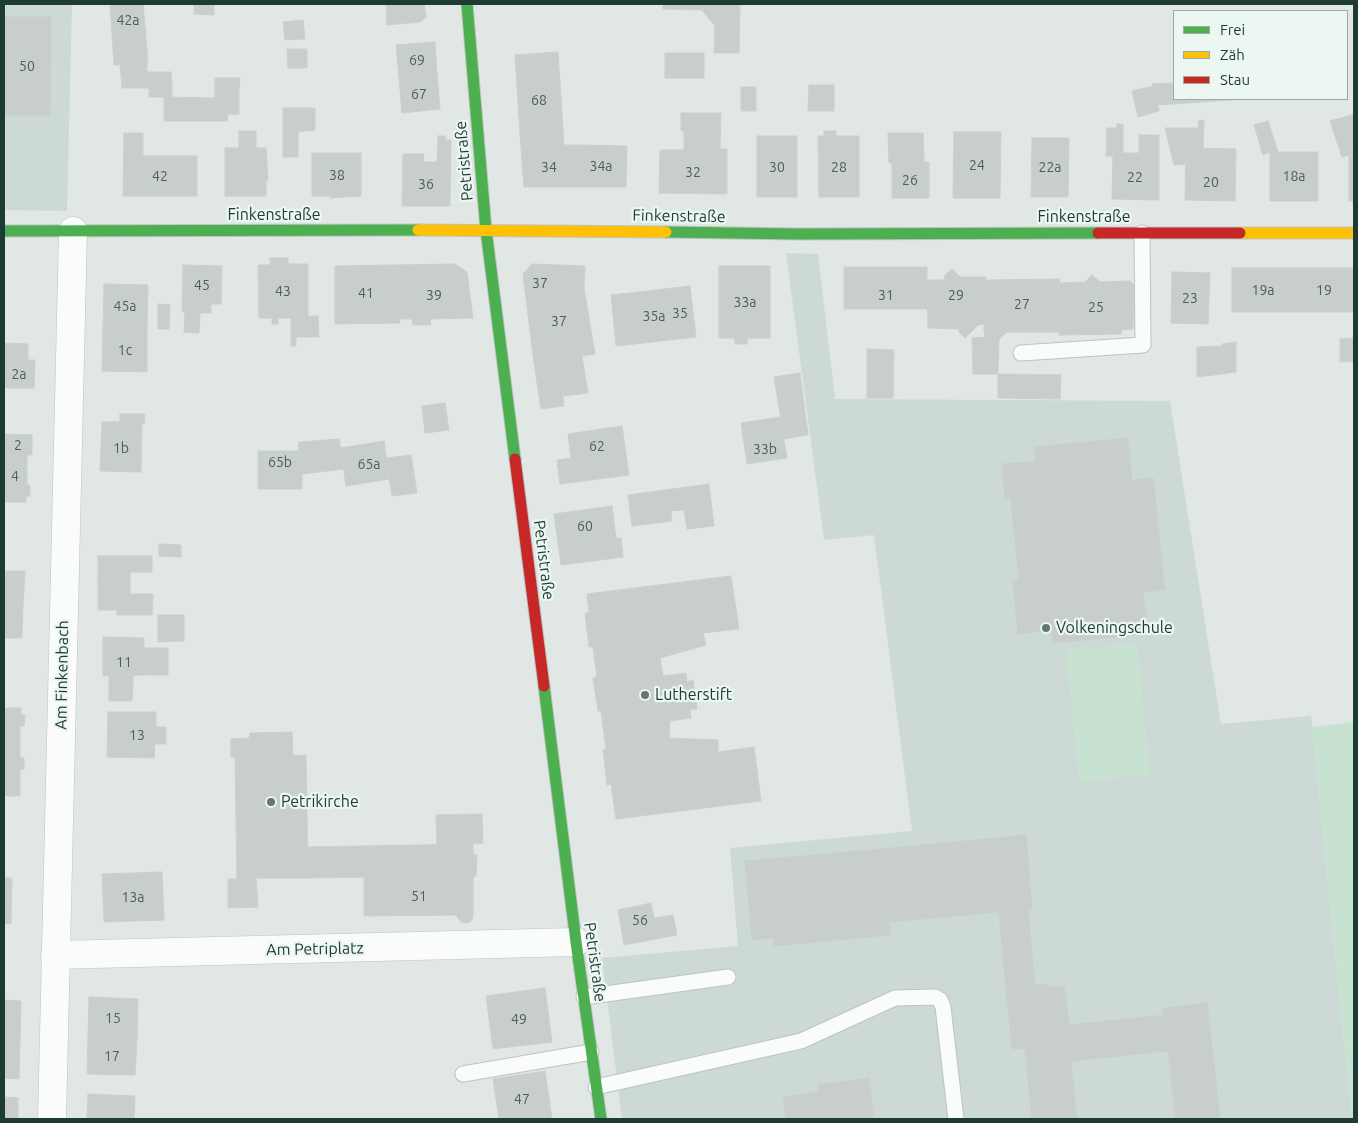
<!DOCTYPE html>
<meta charset="utf-8">
<style>
body{margin:0}
#map{position:relative;width:1358px;height:1123px;overflow:hidden;background:#e0e7e4;font-family:Ubuntu,sans-serif}
canvas{display:block}
.frame{position:absolute;inset:0;border:5px solid #1e3a34;pointer-events:none}
.legend{position:absolute;left:1173px;top:10px;width:175px;height:90px;box-sizing:border-box;background:#edf7f2;border:1px solid #9aaba6;margin:0;padding:6px 9px;list-style:none;font-size:15px;color:#1e3a34}
.legend li{display:flex;align-items:center;gap:10px;height:25px}
.legend b{width:25px;border:1px solid #9aaba6}
</style>
<div id="map">
<canvas width="1358" height="1123"></canvas>
<div class="frame"></div>
<ul class="legend">
<li><b style="height:6px;background:#4caf50"></b>Frei</li>
<li><b style="height:6px;background:#ffc107"></b>Zäh</li>
<li><b style="height:6px;background:#c62828"></b>Stau</li>
</ul>
</div>
<script>
const g = document.querySelector('canvas').getContext('2d');
g.lineJoin = 'round';
function fill(path, color) { g.fillStyle = color; g.fill(path, 'evenodd'); }
const toPath = rows => new Path2D(rows.map(r => 'M' + r).join(''));
function stroke(path, color, width, dash) { g.strokeStyle = color; g.lineWidth = width; g.lineCap = dash ? 'butt' : 'round'; g.setLineDash(dash || []); g.stroke(path); }
function write(font, color, halo, rows, align = 'center') {
  g.font = font + ' Ubuntu,sans-serif'; g.lineWidth = 4.5; g.setLineDash([]); g.textBaseline = 'middle'; g.strokeStyle = halo; g.fillStyle = color; for (const [text, x, y, turn = 0] of rows) {
    g.save(); g.translate(x, y); g.rotate((+turn || 0) * Math.PI / 180); g.textAlign = isNaN(turn) ? turn : align; if (halo) g.strokeText(text, 0, 0); g.fillText(text, 0, 0); g.restore();
  }
}
fill(toPath([
 [4,4,72,4,67,211,4,210],
 [786,253,818,254,835,399,1170,401,1221,724,1311,716,1352,1119,622,1119,602,958,738,946,730,848,912,831,874,535,824,540]
]), '#cdd9d4');
fill(toPath([
 [1137,643,1150,775,1079,782,1066,650],
 [1354,722,1354,1119,1352,1119,1312,727]
]), '#c8e2d1');
const building = toPath([
 [110,4,143,4,148,62,114,65,110,4],
 [194,4,214,4,214,15,194,14,194,4],
 [386,4,424,4,426,17,420,22,387,25,386,4],
 [663,4,740,4,739,53,714,53,715,26,702,10,663,9,663,4],
 [4,17,51,17,50,115,4,115,4,17],
 [303,20,305,39,285,40,283,22,303,20],
 [435,42,437,75,399,78,396,45,435,42],
 [287,49,307,49,307,68,288,68,287,49],
 [558,52,564,145,521,148,515,55,558,52],
 [665,53,704,53,704,78,665,78,665,53],
 [147,62,147,85,149,85,149,88,122,88,120,64,147,62],
 [147,72,171,72,172,85,147,85,147,72],
 [437,75,440,109,402,113,399,78,437,75],
 [215,78,240,78,239,91,228,91,228,97,215,98,215,78],
 [1174,83,1174,99,1231,100,1158,105,1152,84,1174,83],
 [149,85,172,85,172,97,149,97,149,85],
 [809,85,834,85,834,111,808,111,809,85],
 [1153,86,1159,111,1138,117,1132,91,1153,86],
 [741,87,756,87,756,111,741,111,741,87],
 [228,91,239,91,239,114,228,114,227,121,214,121,215,98,228,97,228,91],
 [164,97,215,98,214,121,164,121,164,97],
 [283,108,315,108,315,130,283,133,283,108],
 [681,113,721,113,720,149,727,149,727,194,659,193,660,150,684,150,684,131,681,131,681,113],
 [1354,114,1354,151,1345,117,1354,114],
 [1345,117,1354,154,1342,157,1330,121,1345,117],
 [1204,120,1203,148,1186,148,1186,164,1174,165,1165,128,1199,128,1198,121,1204,120],
 [1268,121,1278,152,1270,152,1263,155,1254,125,1268,121],
 [1117,124,1123,124,1123,153,1113,153,1112,156,1106,156,1107,128,1117,128,1117,124],
 [239,131,256,131,256,148,266,148,268,180,266,180,266,196,225,196,225,148,239,148,239,131],
 [298,131,298,157,283,157,283,133,298,131],
 [824,131,836,131,836,136,859,136,859,197,819,197,818,136,824,136,824,131],
 [954,132,1001,132,1000,198,953,198,954,132],
 [124,133,143,133,143,156,197,156,197,196,123,196,124,133],
 [888,133,923,133,924,162,929,162,929,198,892,198,892,163,889,163,888,133],
 [1139,135,1159,135,1159,200,1112,199,1113,153,1139,153,1139,135],
 [438,136,445,136,446,140,451,140,450,206,402,206,403,154,424,154,423,162,437,162,438,136],
 [757,136,797,136,797,197,757,197,757,136],
 [1032,138,1069,138,1068,197,1031,197,1032,138],
 [564,145,576,145,575,187,524,187,521,148,564,145],
 [576,145,627,146,626,187,575,187,576,145],
 [1186,148,1236,149,1235,201,1185,200,1186,148],
 [1270,152,1318,152,1318,201,1270,201,1270,152],
 [312,153,361,153,361,196,330,198,330,196,312,196,312,153],
 [1349,154,1354,154,1354,201,1349,201,1349,154],
 [270,258,288,258,288,264,308,264,308,316,318,316,319,337,296,337,296,346,291,346,291,318,278,318,278,324,272,324,272,318,259,318,258,265,270,265,270,258],
 [455,264,467,272,473,318,430,319,431,325,413,325,412,319,400,319,396,265,455,264],
 [532,264,585,266,584,288,595,354,534,363,523,274,532,264],
 [183,265,222,266,221,304,211,304,211,313,200,313,199,333,184,332,185,312,182,312,183,265],
 [396,265,400,323,335,324,335,266,396,265],
 [719,266,770,266,770,338,747,338,747,344,735,344,735,338,719,338,719,266],
 [844,267,927,267,927,309,844,309,844,267],
 [1232,268,1293,268,1293,312,1232,312,1232,268],
 [1293,268,1354,268,1354,312,1293,312,1293,268],
 [952,269,960,277,986,277,984,324,978,325,965,338,959,332,959,329,928,328,927,280,944,280,945,275,952,269],
 [1172,272,1210,273,1208,324,1171,323,1172,272],
 [1092,275,1100,282,1130,281,1134,285,1133,329,1121,330,1121,334,1059,335,1059,283,1085,282,1092,275],
 [1060,279,1058,332,1007,332,999,339,992,333,991,329,984,329,986,280,1060,279],
 [104,284,148,285,147,329,103,327,104,284],
 [690,286,696,337,669,340,664,289,690,286],
 [664,289,669,340,644,343,639,292,664,289],
 [639,292,644,343,616,346,611,295,639,292],
 [158,304,170,305,169,329,158,329,158,304],
 [103,327,147,329,147,372,102,371,103,327],
 [984,329,991,329,992,333,999,339,998,374,973,374,972,338,985,337,984,329],
 [1354,338,1354,361,1340,362,1340,339,1354,338],
 [1236,342,1236,372,1221,374,1222,344,1236,342],
 [4,343,28,344,28,360,35,360,34,388,4,388,4,343],
 [1221,346,1221,374,1197,377,1197,347,1221,346],
 [867,349,894,350,893,398,867,398,867,349],
 [582,356,588,393,563,396,558,359,582,356],
 [558,359,564,406,541,409,534,363,558,359],
 [800,373,808,435,784,439,774,377,800,373],
 [998,374,1061,375,1060,399,998,398,998,374],
 [445,403,449,430,425,433,422,406,445,403],
 [120,414,145,414,144,424,142,424,141,472,100,471,102,422,120,422,120,414],
 [780,417,787,458,747,464,741,423,780,417],
 [622,426,629,475,560,484,557,460,571,458,568,434,622,426],
 [4,434,32,435,32,455,27,455,27,467,4,467,4,434],
 [1128,438,1132,480,1153,478,1165,590,1143,592,1148,634,1053,643,1052,630,1018,634,1013,581,1019,580,1011,498,1005,499,1002,464,1035,462,1034,447,1128,438],
 [339,439,344,469,302,474,302,451,298,451,299,442,339,439],
 [384,441,389,479,346,486,341,448,384,441],
 [258,451,302,451,302,489,258,489,258,451],
 [411,455,417,493,392,496,386,458,411,455],
 [4,467,27,467,27,485,30,485,30,496,26,496,26,502,4,502,4,467],
 [709,484,714,526,687,529,684,510,671,511,672,521,632,526,628,495,709,484],
 [612,506,616,538,621,538,623,557,561,565,554,514,612,506],
 [159,544,181,545,181,557,159,556,159,544],
 [98,556,152,556,152,572,130,572,130,583,98,583,98,556],
 [4,571,25,571,23,605,4,604,4,571],
 [731,576,739,629,703,633,706,645,660,658,663,676,686,673,687,682,693,680,697,709,690,709,691,718,670,721,669,738,718,740,718,752,754,747,761,801,616,819,611,784,607,785,603,750,606,750,601,711,598,711,593,678,597,677,593,647,589,647,585,613,589,613,587,594,731,576],
 [98,583,130,583,130,594,153,594,152,615,117,615,117,610,98,610,98,583],
 [4,604,23,605,22,638,4,638,4,604],
 [158,615,184,615,184,628,158,628,158,615],
 [158,628,184,628,184,641,158,642,158,628],
 [103,637,144,638,144,675,103,676,103,637],
 [144,648,168,648,168,675,144,675,144,648],
 [109,676,133,676,133,686,109,686,109,676],
 [109,686,133,686,132,701,109,701,109,686],
 [4,708,21,708,21,715,25,715,24,726,20,726,20,741,4,741,4,708],
 [108,712,156,712,156,727,166,727,166,744,155,744,154,758,107,757,108,712],
 [292,732,293,756,306,755,308,878,256,878,258,907,228,908,228,879,237,879,235,757,231,757,231,739,249,738,250,733,292,732],
 [4,741,20,741,20,758,24,758,24,769,20,769,20,796,4,796,4,741],
 [482,814,483,843,437,845,436,815,482,814],
 [1026,835,1032,909,889,922,882,849,1026,835],
 [473,844,473,854,477,855,476,876,473,877,473,918,470,922,464,923,460,921,456,915,364,916,364,877,308,878,307,847,473,844],
 [882,849,890,935,774,946,773,938,752,940,745,861,882,849],
 [162,872,164,920,104,922,102,874,162,872],
 [4,878,12,878,11,924,4,924,4,878],
 [651,903,654,918,673,915,677,935,624,945,618,910,651,903],
 [1028,909,1035,987,1006,990,999,912,1028,909],
 [1047,984,1047,987,1064,986,1069,1025,1164,1015,1168,1051,1071,1061,1077,1119,1032,1119,1025,1048,1012,1049,1006,990,1035,987,1035,985,1047,984],
 [545,988,552,1042,493,1049,486,996,545,988],
 [89,997,138,999,137,1039,88,1037,89,997],
 [4,1000,21,1001,20,1040,4,1040,4,1000],
 [1207,1003,1220,1119,1176,1119,1163,1008,1207,1003],
 [88,1037,137,1039,135,1075,87,1074,88,1037],
 [4,1040,20,1040,19,1079,4,1078,4,1040],
 [545,1071,552,1119,499,1119,493,1079,545,1071],
 [869,1078,874,1119,786,1119,783,1097,819,1092,818,1085,869,1078],
 [88,1094,135,1096,134,1119,87,1119,88,1094],
 [4,1097,18,1098,18,1119,4,1119,4,1097]
]);
fill(building, '#c7cecb');
stroke(building, '#c9d0cd', 1);
const lane = toPath([
 [1021,353,1143,345,1142,233],
 [584,997,728,977],
 [463,1074,591,1052],
 [596,1087,801,1041,895,998,935,997,940,1000,943,1007,956,1119]
]);
const street = toPath([
 [55,955,576,942],
 [52,1119,73,231]
]);
const fast = toPath([
 [467,4,486,230,515,459],
 [4,231,418,230],
 [666,232,799,234,1098,233],
 [544,686,576,942,601,1119]
]);
const slow = toPath([
 [418,230,666,232],
 [1240,233,1354,233]
]);
const jam = toPath([
 [1098,233,1240,233],
 [515,459,544,686]
]);
stroke(lane, '#bdc4c1', 17);
stroke(street, '#bdc4c1', 29);
stroke(fast, '#bcc5c2', 13);
stroke(slow, '#bcc5c2', 13);
stroke(jam, '#bcc5c2', 13);
stroke(lane, '#fafbfb', 15);
stroke(street, '#fafbfb', 28);
stroke(fast, '#4caf50', 11);
stroke(slow, '#ffc107', 11);
stroke(jam, '#c62828', 11);
for (const [x, y, r, color] of [
 [1046,628,5,"#627772"],
 [645,695,5,"#627772"],
 [271,802,5,"#627772"]
]) { const dot = new Path2D(); dot.arc(x, y, r, 0, 2 * Math.PI); g.fillStyle = color; g.fill(dot); stroke(dot, '#edf7f2', 2); }
write('14px', '#49605a', null, [
 ["42a",128,20],
 ["69",417,60],
 ["50",27,66],
 ["67",419,94],
 ["68",539,100],
 ["24",977,165],
 ["34a",601,166],
 ["34",549,167],
 ["30",777,167],
 ["28",839,167],
 ["22a",1050,167],
 ["32",693,172],
 ["38",337,175],
 ["42",160,176],
 ["18a",1294,176],
 ["22",1135,177],
 ["26",910,180],
 ["20",1211,182],
 ["36",426,184],
 ["37",540,283],
 ["45",202,285],
 ["19a",1263,290],
 ["19",1324,290],
 ["43",283,291],
 ["41",366,293],
 ["39",434,295],
 ["31",886,295],
 ["29",956,295],
 ["23",1190,298],
 ["33a",745,302],
 ["27",1022,304],
 ["45a",125,306],
 ["25",1096,307],
 ["35",680,313],
 ["35a",654,316],
 ["37",559,321],
 ["1c",125,350],
 ["2a",19,374],
 ["2",18,445],
 ["62",597,446],
 ["1b",121,448],
 ["33b",765,449],
 ["65b",280,462],
 ["65a",369,464],
 ["4",15,476],
 ["60",585,526],
 ["11",124,662],
 ["13",137,735],
 ["51",419,896],
 ["13a",133,897],
 ["56",640,920],
 ["15",113,1018],
 ["49",519,1019],
 ["17",112,1056],
 ["47",522,1099]
]);
write('16px', '#1e3a34', '#edf7f2', [
 ["Petristraße",464,161,-95],
 ["Finkenstraße",274,215],
 ["Finkenstraße",679,216,1],
 ["Finkenstraße",1084,217],
 ["Petristraße",544,560,83],
 ["Am Finkenbach",62,675,-89],
 ["Am Petriplatz",315,949,-1],
 ["Petristraße",595,962,82]
]);
write('16px', '#1e3a34', '#edf7f2', [
 ["Volkeningschule",1056,628],
 ["Lutherstift",655,695],
 ["Petrikirche",281,802]
], 'left');
</script>
